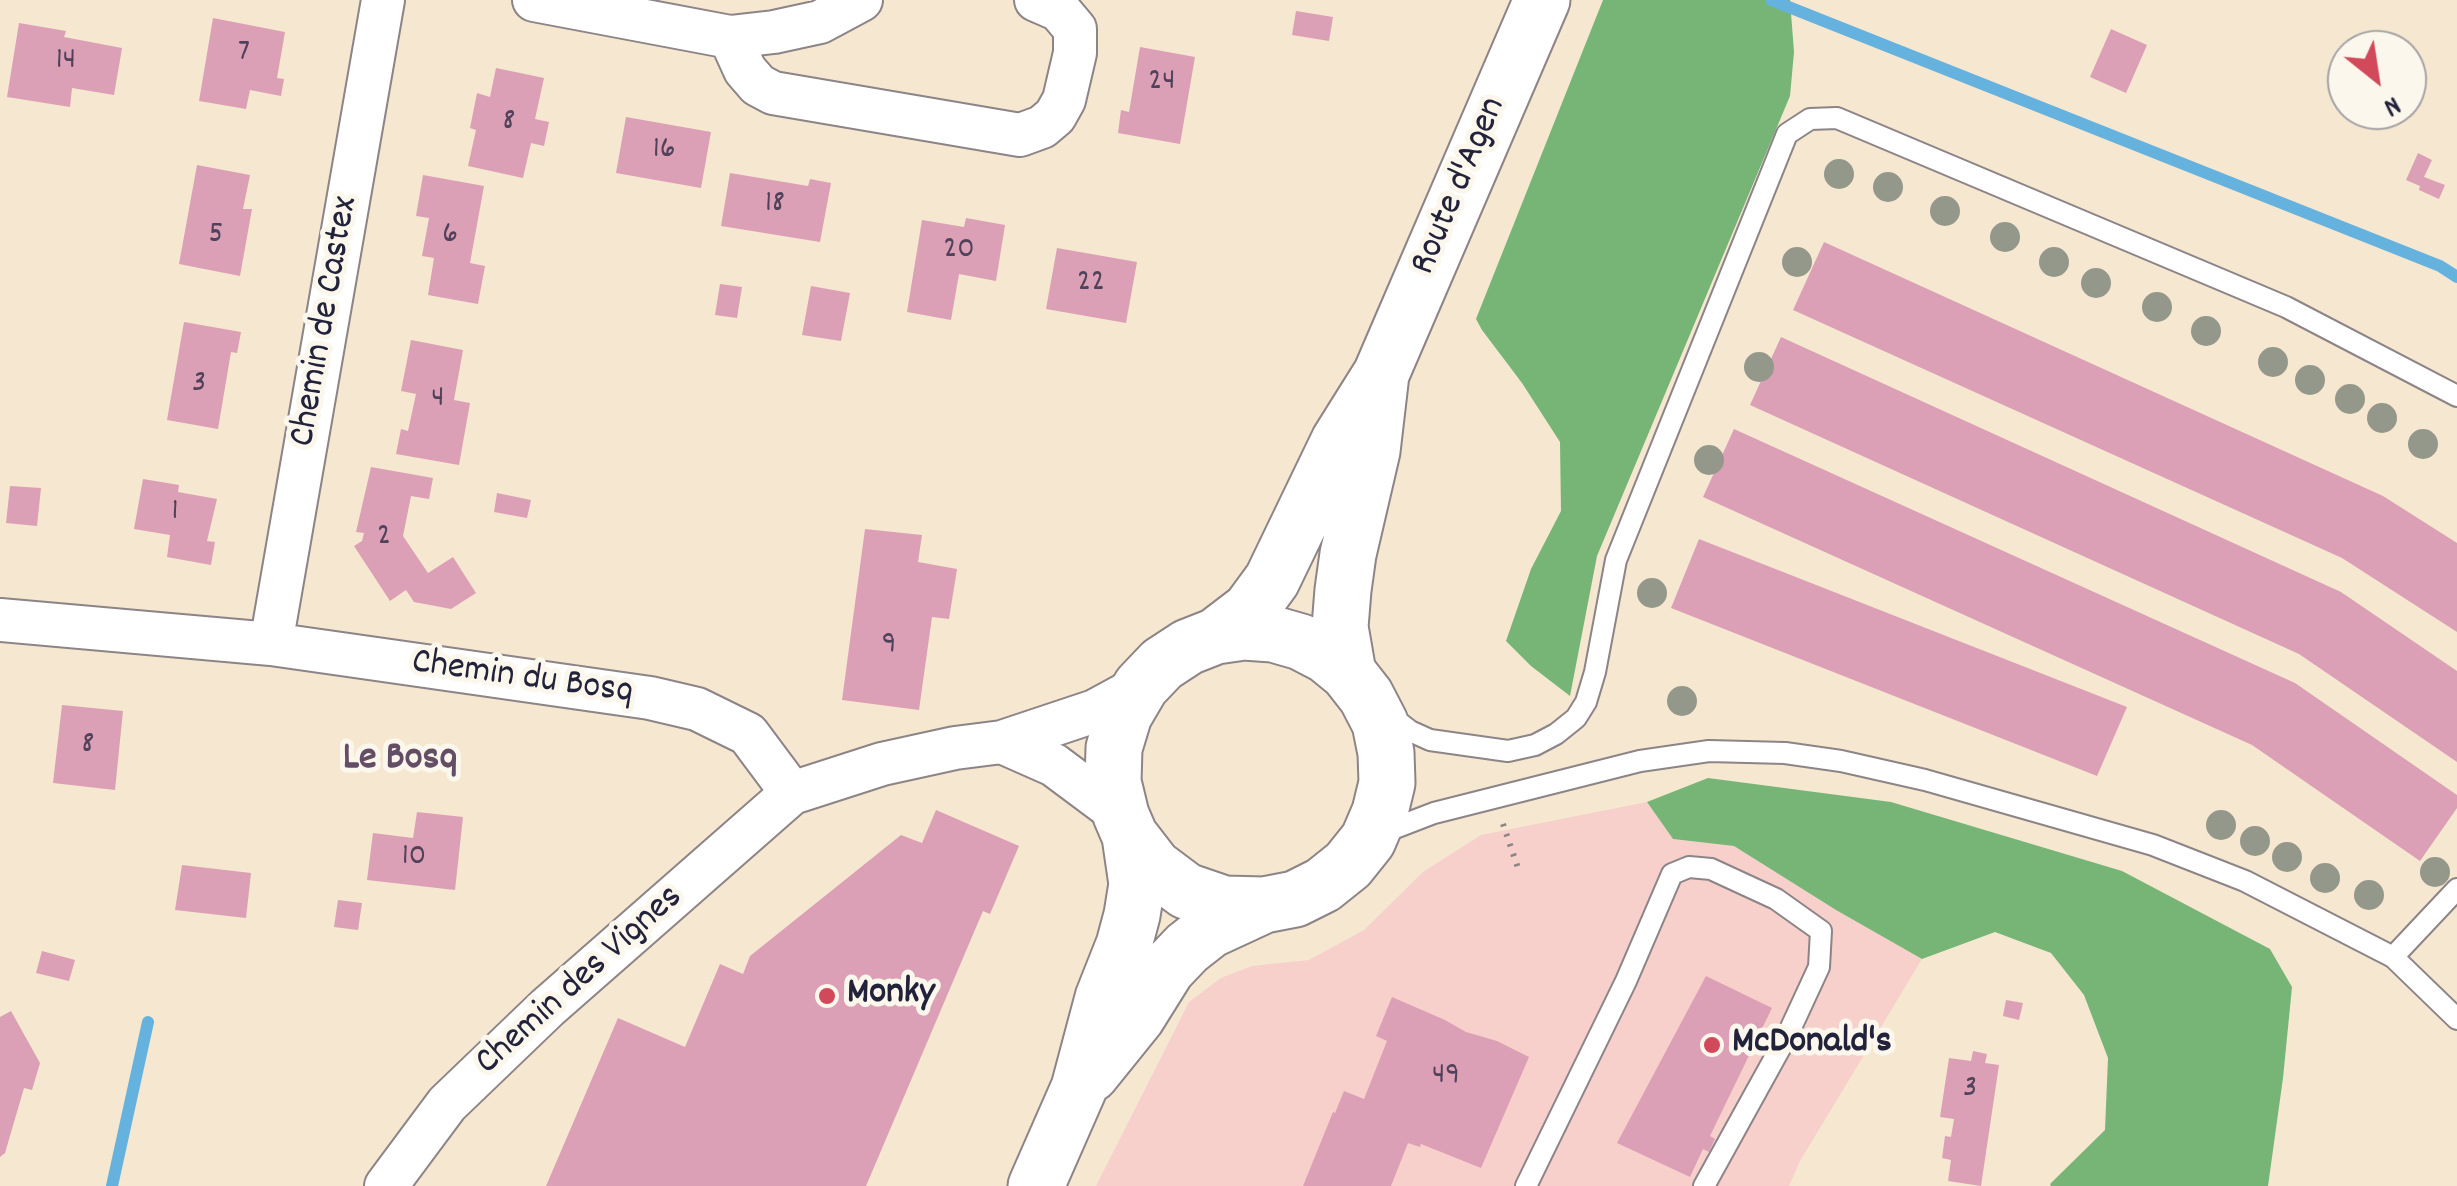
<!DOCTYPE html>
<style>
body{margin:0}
#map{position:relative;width:2457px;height:1186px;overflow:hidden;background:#f5e7d0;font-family:Dekko,sans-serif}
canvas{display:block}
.north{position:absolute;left:2327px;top:30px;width:100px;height:100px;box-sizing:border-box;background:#fbf7ec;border:2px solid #a4a2a5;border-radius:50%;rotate:150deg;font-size:28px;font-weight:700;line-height:40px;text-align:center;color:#22223b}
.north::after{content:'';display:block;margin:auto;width:35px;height:45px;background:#d1495b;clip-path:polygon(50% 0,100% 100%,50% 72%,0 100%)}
</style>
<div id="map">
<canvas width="2457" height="1186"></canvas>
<div class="north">N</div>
</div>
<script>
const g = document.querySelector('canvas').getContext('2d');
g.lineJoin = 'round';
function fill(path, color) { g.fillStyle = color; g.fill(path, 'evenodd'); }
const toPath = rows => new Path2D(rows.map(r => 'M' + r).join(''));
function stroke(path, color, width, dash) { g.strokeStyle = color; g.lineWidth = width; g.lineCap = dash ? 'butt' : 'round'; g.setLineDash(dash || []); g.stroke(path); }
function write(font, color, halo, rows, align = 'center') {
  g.font = font + ' Dekko,sans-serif'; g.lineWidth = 10; g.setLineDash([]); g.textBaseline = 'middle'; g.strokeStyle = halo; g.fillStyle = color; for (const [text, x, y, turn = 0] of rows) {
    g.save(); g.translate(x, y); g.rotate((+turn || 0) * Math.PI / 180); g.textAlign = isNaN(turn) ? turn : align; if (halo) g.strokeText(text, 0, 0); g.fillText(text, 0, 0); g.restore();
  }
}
fill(toPath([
 [1647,802,1673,839,1734,846,1836,910,1922,959,1800,1161,1789,1186,1096,1186,1189,1002,1221,978,1252,966,1309,960,1364,930,1423,872,1481,835]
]), '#f7d0cc');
fill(toPath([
 [1603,0,1790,0,1794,52,1790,96,1597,556,1570,696,1531,666,1506,641,1531,569,1561,511,1560,442,1522,383,1482,330,1476,319],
 [1708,778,1891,802,2122,871,2270,949,2292,987,2283,1078,2268,1186,2051,1186,2050,1184,2105,1130,2108,1058,2084,995,2051,953,1995,932,1922,959,1836,910,1734,846,1673,839,1647,802]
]), '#76b576');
stroke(toPath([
 [1771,0,2440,266,2457,277],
 [112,1186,148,1022]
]), '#66b2df', 12);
fill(toPath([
 [1296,11,1333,17,1329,41,1292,35],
 [213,18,285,32,277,78,284,79,281,96,250,90,246,109,199,101],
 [19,23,66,31,64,37,122,48,114,95,72,88,70,107,7,97],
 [2111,29,2147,45,2126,93,2090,77],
 [1140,47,1195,57,1180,144,1118,133,1121,110,1129,112],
 [496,68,544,78,535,119,549,122,544,146,531,143,523,178,468,166,476,130,470,128,477,93,490,97],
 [626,117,711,132,701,188,616,173],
 [2418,153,2432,160,2424,177,2445,185,2439,199,2419,190,2420,186,2406,180],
 [197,165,250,175,243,209,252,209,240,276,179,264],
 [730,173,808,186,810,179,831,183,820,242,721,226],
 [423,175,484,186,470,263,485,266,478,304,428,295,434,258,422,256,429,218,416,216],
 [966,218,1005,225,996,281,959,274,951,320,907,312,922,220,964,227],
 [1824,242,2383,496,2457,543,2457,632,2342,558,1793,310],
 [1057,248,1137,262,1126,323,1046,309],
 [720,284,742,287,737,318,715,315],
 [811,286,850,293,841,341,802,335],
 [184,322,241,332,237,353,231,352,218,429,167,420],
 [1781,337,2341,592,2457,671,2457,762,2299,654,1750,405],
 [411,340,463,350,454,400,470,403,459,465,396,454,401,429,408,431,416,394,401,391],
 [1734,429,2295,683,2457,795,2457,808,2420,861,2252,745,1703,497],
 [371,467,433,478,429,499,411,496,403,536,428,573,453,557,476,593,451,609,414,602,406,590,390,601,354,546,362,541,364,533,356,532],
 [143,479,179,485,178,492,217,499,207,541,215,542,211,565,167,557,170,535,134,529],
 [10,486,41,488,37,526,6,523],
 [497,493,531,500,527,518,494,512],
 [865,529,922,535,918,562,957,569,949,619,932,617,919,710,842,700],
 [1699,539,2127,707,2097,776,1671,608],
 [62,705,123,711,115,790,53,783],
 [936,810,1019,846,990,914,983,911,866,1186,546,1186,618,1018,685,1047,720,964,743,974,750,956,901,835,922,843],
 [417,812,463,817,455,890,367,880,373,833,413,838],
 [182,865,251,873,246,918,175,910],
 [338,900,362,903,358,930,334,927],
 [42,951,75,960,69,981,36,973],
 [1706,976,1772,1008,1710,1136,1715,1139,1709,1152,1703,1149,1690,1177,1617,1143],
 [1392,997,1445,1020,1466,1032,1497,1041,1529,1057,1481,1168,1421,1144,1420,1147,1408,1143,1391,1186,1303,1186,1333,1112,1335,1113,1344,1091,1364,1099,1387,1041,1376,1036],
 [2006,1000,2023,1003,2019,1020,2003,1016],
 [11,1011,40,1063,32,1090,24,1088,5,1153,0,1157,0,1017],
 [1973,1051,1987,1054,1985,1063,1999,1065,1981,1186,1948,1181,1951,1160,1942,1158,1945,1136,1951,1137,1954,1119,1940,1117,1949,1058,1971,1061]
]), '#dca0b6');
const service = toPath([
 [1388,714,1410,731,1430,740,1508,751,1535,745,1556,734,1576,718,1586,702,1595,672,1616,560,1787,134,1810,119,1837,118,2286,307,2457,396],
 [1382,833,1434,813,1640,761,1709,751,1785,753,1841,761,1925,780,2153,845,2245,881,2393,957,2457,1019],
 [2393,957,2457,889],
 [1526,1186,1626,981,1672,874,1689,867,1711,869,1776,899,1821,931,1819,967,1788,1034,1704,1186]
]);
const minor = toPath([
 [534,0,730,37],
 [861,0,820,22,774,32,730,37,745,70,758,85,773,93,1020,135,1042,127,1055,116,1064,100,1075,53,1075,29,1059,10,1036,0],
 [0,620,271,644,650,698,697,709,748,734,792,793,882,764,955,748,1002,742,1095,711,1141,686],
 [271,644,383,0],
 [1002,742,1054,765,1121,815],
 [386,1186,447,1104,547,1008,792,793]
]);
const secondary = toPath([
 [1216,636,1250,610,1272,580,1339,441,1381,374,1542,0],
 [1348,673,1326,655,1301,642,1273,634,1244,632,1216,636,1188,647,1162,664,1141,686,1124,715,1114,748,1113,782,1121,815,1130,836,1154,867,1186,891,1224,904,1264,905,1295,899,1323,885,1348,865,1368,840,1380,812,1387,783,1386,753,1380,723,1366,696,1348,673,1340,627,1343,590,1348,554,1372,451,1381,374],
 [1091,1074,1137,1017,1167,969,1187,948,1210,930,1264,905],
 [1036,1186,1079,1088,1103,998,1124,945,1132,915,1137,884,1130,836]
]);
stroke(service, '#8c8486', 24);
stroke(minor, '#8c8486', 46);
stroke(secondary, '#8c8486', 59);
stroke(toPath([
 [1503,824,1518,868]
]), '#8c8486', 6, [2.5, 8]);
stroke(service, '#fff', 20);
stroke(minor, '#fff', 42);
stroke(secondary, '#fff', 55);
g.fillStyle = '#94988b';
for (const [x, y] of [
 [1839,174],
 [1888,187],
 [1945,211],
 [2005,237],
 [1797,262],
 [2054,262],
 [2096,283],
 [2157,307],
 [2206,331],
 [2273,362],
 [1759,367],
 [2310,380],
 [2350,399],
 [2382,418],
 [2423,444],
 [1709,460],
 [1652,593],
 [1682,701],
 [2221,825],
 [2255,841],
 [2287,857],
 [2435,872],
 [2325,878],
 [2369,895]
]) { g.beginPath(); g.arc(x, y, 15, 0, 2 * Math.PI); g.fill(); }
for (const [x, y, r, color] of [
 [827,996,10,"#d1495b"],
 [1712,1045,10,"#d1495b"]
]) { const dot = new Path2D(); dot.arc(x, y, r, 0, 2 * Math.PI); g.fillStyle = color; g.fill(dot); stroke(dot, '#fbf7ec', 4); }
write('32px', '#50425a', null, [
 ["7",244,55],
 ["14",66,63],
 ["24",1162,84],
 ["8",509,124],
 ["16",664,152],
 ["18",775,206],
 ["5",216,237],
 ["6",450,237],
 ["20",959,252],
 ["22",1091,285],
 ["3",199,386],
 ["4",438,401],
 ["1",175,514],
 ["2",384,539],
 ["9",889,647],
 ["8",88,747],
 ["10",414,859],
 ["49",1446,1078],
 ["3",1970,1091]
]);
write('38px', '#22223b', '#fbf7ec', [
 ["Route d'Agen",1461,187,-67],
 ["Chemin de Castex",327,322,-80],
 ["Chemin du Bosq",522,680,8],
 ["Chemin des Vignes",581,982,-42]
]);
write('bold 38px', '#22223b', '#fbf7ec', [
 ["Monky",847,996],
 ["McDonald's",1732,1045]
], 'left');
write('bold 40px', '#634e66', '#fbf7ec', [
 ["Le Bosq",400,762]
]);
</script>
